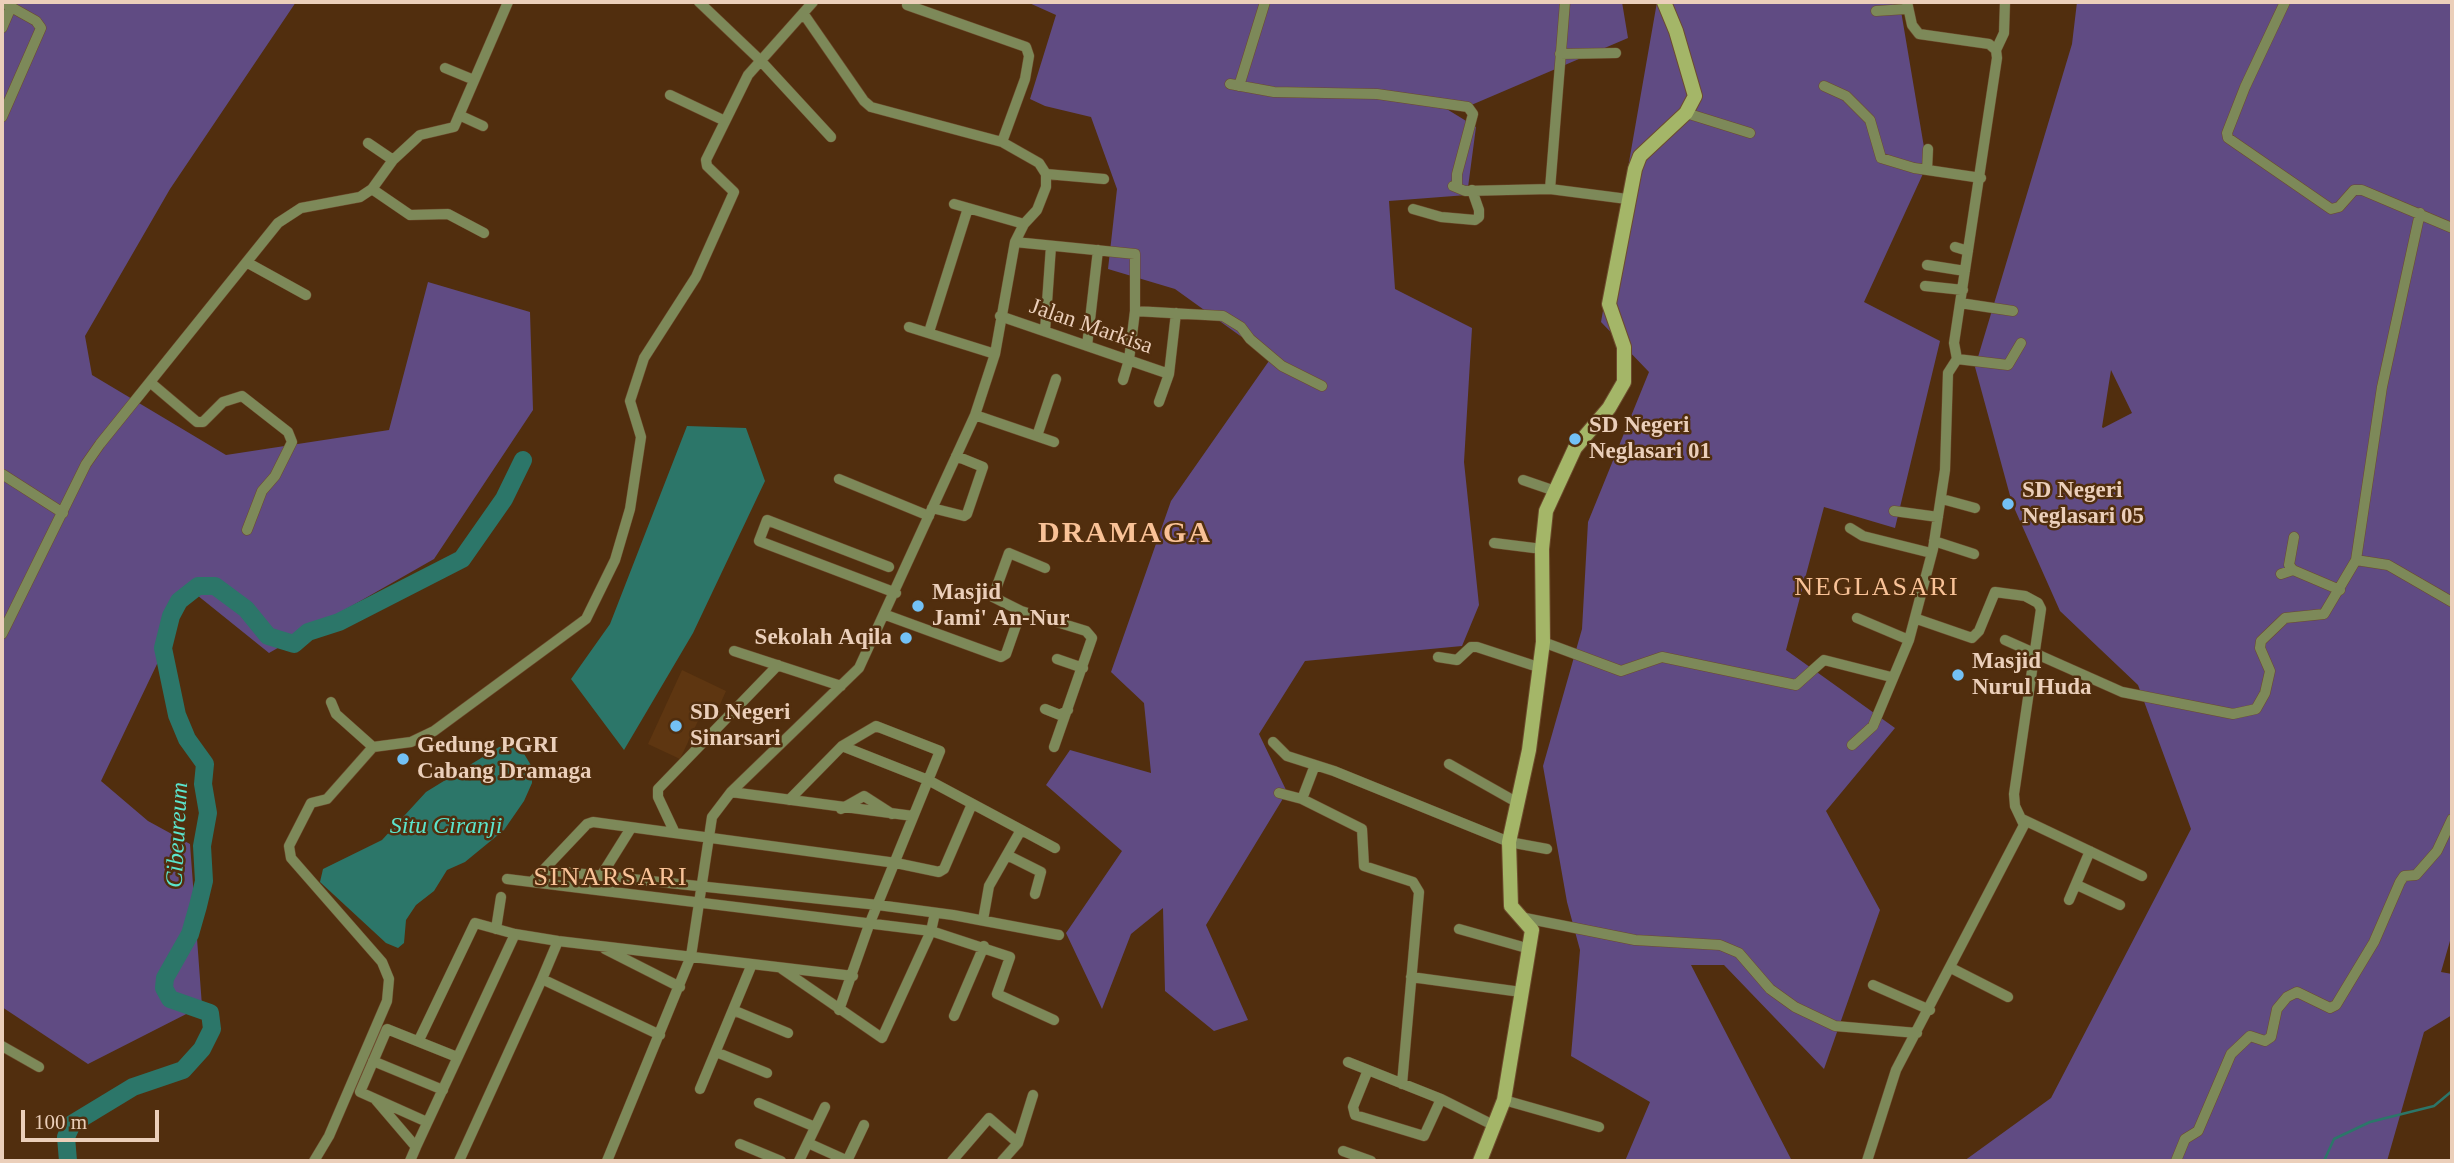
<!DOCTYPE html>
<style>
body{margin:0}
#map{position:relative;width:2454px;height:1163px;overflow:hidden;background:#512e0e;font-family:"Times New Roman",serif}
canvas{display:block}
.frame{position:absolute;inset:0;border:4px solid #ebcfba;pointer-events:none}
.scale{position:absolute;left:21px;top:1110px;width:138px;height:32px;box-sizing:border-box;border:4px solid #ebcfba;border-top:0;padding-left:9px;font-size:21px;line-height:24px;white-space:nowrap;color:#ebcfba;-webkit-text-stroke:5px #512e0e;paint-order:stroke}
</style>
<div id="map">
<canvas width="2454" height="1163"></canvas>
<div class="frame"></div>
<div class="scale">100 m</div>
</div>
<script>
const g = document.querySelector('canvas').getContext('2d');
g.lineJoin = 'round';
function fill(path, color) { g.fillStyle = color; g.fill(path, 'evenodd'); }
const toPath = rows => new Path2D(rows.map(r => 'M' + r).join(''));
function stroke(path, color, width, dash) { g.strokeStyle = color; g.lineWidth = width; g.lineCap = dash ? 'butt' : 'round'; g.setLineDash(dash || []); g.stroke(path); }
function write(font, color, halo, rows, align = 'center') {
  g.font = font + ' "Times New Roman",serif'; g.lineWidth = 5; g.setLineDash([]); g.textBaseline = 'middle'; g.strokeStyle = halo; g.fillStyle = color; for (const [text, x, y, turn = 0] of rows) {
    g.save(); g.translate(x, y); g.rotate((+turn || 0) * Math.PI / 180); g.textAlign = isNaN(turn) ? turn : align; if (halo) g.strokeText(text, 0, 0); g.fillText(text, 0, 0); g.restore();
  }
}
fill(toPath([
 [682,670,726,691,718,709,706,704,680,759,648,744]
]), '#5e3611');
fill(toPath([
 [2,2,296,2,170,189,85,336,92,375,226,455,389,430,428,282,530,312,533,410,434,559,269,653,192,591,101,781,148,821,190,844,202,1006,88,1064,2,1007],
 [1027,2,1622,2,1628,38,1469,106,1445,108,1476,127,1467,195,1389,201,1395,289,1472,328,1464,462,1479,605,1462,646,1305,661,1259,734,1287,792,1206,925,1248,1020,1214,1031,1165,991,1163,908,1131,934,1102,1009,1066,933,1122,851,1046,785,1070,750,1151,773,1144,703,1111,672,1171,501,1271,358,1175,289,1108,269,1117,189,1091,117,1045,106,1030,99,1056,15],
 [1657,2,1879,2,1900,5,1927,165,1864,302,1940,341,1895,528,1824,507,1786,650,1895,728,1826,811,1880,910,1824,1069,1724,965,1691,965,1792,1161,1625,1161,1650,1102,1571,1056,1580,950,1567,902,1543,766,1582,629,1588,522,1649,372,1601,322],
 [2077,2,2452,2,2452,934,2441,972,2452,974,2452,1015,2424,1032,2387,1161,1964,1161,2051,1098,2191,829,2138,685,2060,611,2012,503,1975,367,2072,44],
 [2111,370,2132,413,2103,428,2102,427]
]), '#604b83');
fill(toPath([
 [687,426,746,428,765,481,693,633,624,750,571,679,610,624],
 [511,745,523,752,532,767,532,783,524,801,504,830,465,862,447,870,434,891,416,905,406,920,404,943,398,948,386,943,320,882,323,869,382,840,426,792,499,747]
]), '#2c7669');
stroke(toPath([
 [2324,1161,2334,1139,2370,1122,2434,1106,2452,1091]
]), '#2c7669', 2.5);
stroke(toPath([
 [68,1161,66,1137,72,1124,133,1087,183,1070,202,1049,212,1029,210,1013,170,999,164,988,165,978,190,934,198,906,204,881,202,846,208,813,203,784,205,764,187,739,177,715,163,648,171,616,179,601,198,586,215,586,246,609,268,636,294,644,308,632,339,622,462,559,504,499,523,460]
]), '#2c7669', 18);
const street = toPath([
 [2,2,36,21,41,28,2,117],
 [699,2,760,60,831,137],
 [2285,2,2245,87,2227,133,2228,138,2331,209,2339,207,2354,190,2362,190,2452,228],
 [907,5,1026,47,1029,56,1025,79,1002,142],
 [1876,11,1906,9],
 [2,28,11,7],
 [1996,50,2004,33,2005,2],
 [1560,54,1616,53],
 [445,68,474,80],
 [1230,84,1274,92,1377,94,1468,107,1473,114,1457,174,1457,186],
 [1239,86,1265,2],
 [1824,86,1846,96,1870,120,1881,158,1914,168,1981,178],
 [670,95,725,121],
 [1686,113,1750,133],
 [459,115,483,126],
 [368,143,393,160],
 [1927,170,1928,149],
 [1046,174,1104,179],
 [1453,186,1465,191,1550,189,1627,199],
 [372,189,410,215,448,214,484,233],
 [1550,189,1565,2],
 [954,204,1024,224],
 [1413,209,1441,217,1475,220,1479,217,1479,210,1472,190],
 [1015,242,1135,254,1135,311,1129,360,1123,380],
 [1955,247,1968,251],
 [248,263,306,295],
 [1927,265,1965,271],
 [1925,286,1963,290],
 [1960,303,2013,311],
 [1135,311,1223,316,1241,327,1250,339,1282,366,1322,386],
 [1000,316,1169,374],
 [909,327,995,354],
 [1045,331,1051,246],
 [929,332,968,208],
 [1087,346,1098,250],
 [1957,359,2008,365,2021,343],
 [151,383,197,422,203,422,223,402,242,396,288,432,292,442,275,476,262,491,247,530],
 [1159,402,1169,374,1176,313],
 [975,415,1054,442],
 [1037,436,1056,379],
 [2,474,63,513],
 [839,479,929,516],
 [1523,480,1555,491],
 [1942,499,1975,508],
 [932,508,964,516,967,514,983,467,956,456],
 [1894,511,1938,517],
 [1850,528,1863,536,1931,553],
 [1934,541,1974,554],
 [1494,543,1542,549],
 [2356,560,2388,565,2452,602],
 [889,567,767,520,759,541,896,593],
 [2293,570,2289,565,2294,537],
 [2281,574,2293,570,2340,590],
 [1021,611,1086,631,1092,638,1054,747],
 [886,615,1001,657,1006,654,1021,611,993,597,1009,553,1045,568],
 [1857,618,1909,640],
 [2,634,86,464,100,444,278,223,301,208,360,197,372,189,393,160,420,135,454,127,508,2],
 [2005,640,2122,692,2233,714,2256,709,2265,693,2270,671,2260,648,2261,641,2285,618,2324,614,2356,560,2382,387,2420,213],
 [1543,642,1621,671,1662,657,1796,685,1824,660,1891,677],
 [734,651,841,686],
 [1438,657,1457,660,1471,647,1477,647,1538,667],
 [1057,659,1083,668],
 [331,702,336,714,373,747],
 [1045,709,1060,715,1068,710],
 [1273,742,1287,756,1334,771,1509,842,1547,849],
 [1852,745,1873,726,1909,640,1933,549,1945,470,1948,373,1957,359,1954,343,1997,58,1996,50,1989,44,1919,34,1912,25,1907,2],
 [842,746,928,780,1055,848],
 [1449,764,1518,803],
 [1315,765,1302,799,1362,829,1364,866,1413,882,1419,892,1402,1084],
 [731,792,913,816],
 [1279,793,1302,799],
 [789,800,842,746,876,726,940,751,869,925,839,1010],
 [841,809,864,796,892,814],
 [2022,819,2142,876],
 [674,831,658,797,658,789,778,665],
 [1007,855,1041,872,1035,894],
 [546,870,878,905,953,915,1059,935],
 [601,876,631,828],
 [507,879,931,931,1010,957,997,994,1054,1020],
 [532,882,587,824,593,822,896,863,939,872,944,869,972,804],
 [2077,885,2120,905],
 [2069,900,2090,851],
 [1520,917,1635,940,1720,945,1739,953,1770,989,1795,1007,1835,1026,1917,1033],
 [983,920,989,886,1021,830],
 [496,929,501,897],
 [1459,929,1530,949],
 [558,941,542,979,660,1035],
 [605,949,680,987],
 [1951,968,2008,997],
 [782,969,882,1038,931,931,935,913],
 [1411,977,1521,992],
 [1873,985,1930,1010],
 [733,1010,788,1033],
 [954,1016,984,946],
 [419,1040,475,923,515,934,558,941,853,976],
 [2,1046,39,1067],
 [716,1052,767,1073],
 [373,1061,443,1090],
 [1348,1062,1441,1099,1495,1126],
 [1368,1070,1353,1107,1355,1115,1424,1136,1441,1099],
 [700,1089,752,964],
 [375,1099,416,1147,515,934],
 [1504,1100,1599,1127],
 [759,1103,815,1127],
 [427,1122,360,1092,387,1029,457,1057],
 [808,1143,848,1161],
 [740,1144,781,1161],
 [1343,1151,1371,1161],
 [314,1161,329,1136,387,1001,389,979,382,962,291,858,289,846,311,803,327,799,373,747,411,742,434,731,586,619,615,560,630,509,641,437,630,401,644,358,696,277,734,192,707,166,706,160,748,75,813,2],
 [410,1161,416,1147],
 [459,1161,542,979],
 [607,1161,691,956,712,817,731,792,859,668,975,415,995,354,1015,242,1024,224,1037,210,1046,187,1046,174,1039,163,1002,142,871,107,864,101,803,13],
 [799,1161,825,1107],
 [847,1161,864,1125],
 [952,1161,989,1118,1018,1143],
 [1002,1161,1018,1143,1033,1095],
 [1867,1161,1896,1070,2024,825,2015,806,2014,794,2041,609,2038,603,2025,596,1995,592,1979,631,1972,638,1917,619],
 [2176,1161,2185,1139,2198,1131,2231,1054,2250,1036,2265,1041,2271,1037,2277,1009,2287,997,2297,992,2330,1008,2336,1005,2374,942,2400,882,2404,876,2416,875,2437,851,2452,819]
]);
const secondary = toPath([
 [1480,1161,1504,1100,1532,930,1511,906,1509,842,1529,750,1543,642,1542,549,1546,511,1575,448,1609,408,1624,382,1624,347,1609,304,1635,169,1640,156,1686,113,1695,96,1676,31,1664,2]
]);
stroke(street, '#6d4b2d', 11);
stroke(secondary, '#6d4b2d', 16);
stroke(street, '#7d8959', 10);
stroke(secondary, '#a4b668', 14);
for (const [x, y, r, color] of [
 [1575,439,7,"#73c1f5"],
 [2008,504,7,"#73c1f5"],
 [918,606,7,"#73c1f5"],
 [906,638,7,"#73c1f5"],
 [1958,675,7,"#73c1f5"],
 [676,726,7,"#73c1f5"],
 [403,759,7,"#73c1f5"]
]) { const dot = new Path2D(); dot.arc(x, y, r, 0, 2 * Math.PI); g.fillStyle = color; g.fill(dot); stroke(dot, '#512e0e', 2.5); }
write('23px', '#ebcfba', '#512e0e', [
 ["Jalan Markisa",1091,327,19]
]);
write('bold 23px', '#ebcfba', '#512e0e', [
 ["SD Negeri",1589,426],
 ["Neglasari 01",1589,452],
 ["SD Negeri",2022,491],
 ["Neglasari 05",2022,517],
 ["Masjid",932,593],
 ["Jami' An-Nur",932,619],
 ["Sekolah Aqila",892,638,"right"],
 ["Masjid",1972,662],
 ["Nurul Huda",1972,688],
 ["SD Negeri",690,713],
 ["Sinarsari",690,739],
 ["Gedung PGRI",417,746],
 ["Cabang Dramaga",417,772]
], 'left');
write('italic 24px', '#5be5cd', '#512e0e', [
 ["Situ Ciranji",446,827],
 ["Cibeureum",178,835,-87]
]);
g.letterSpacing = '2px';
write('26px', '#f9c297', '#512e0e', [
 ["NEGLASARI",1877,588],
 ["SINARSARI",611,878]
]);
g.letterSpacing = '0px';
g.letterSpacing = '2px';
write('bold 30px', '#f9c297', '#512e0e', [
 ["DRAMAGA",1125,534]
]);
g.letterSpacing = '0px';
</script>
